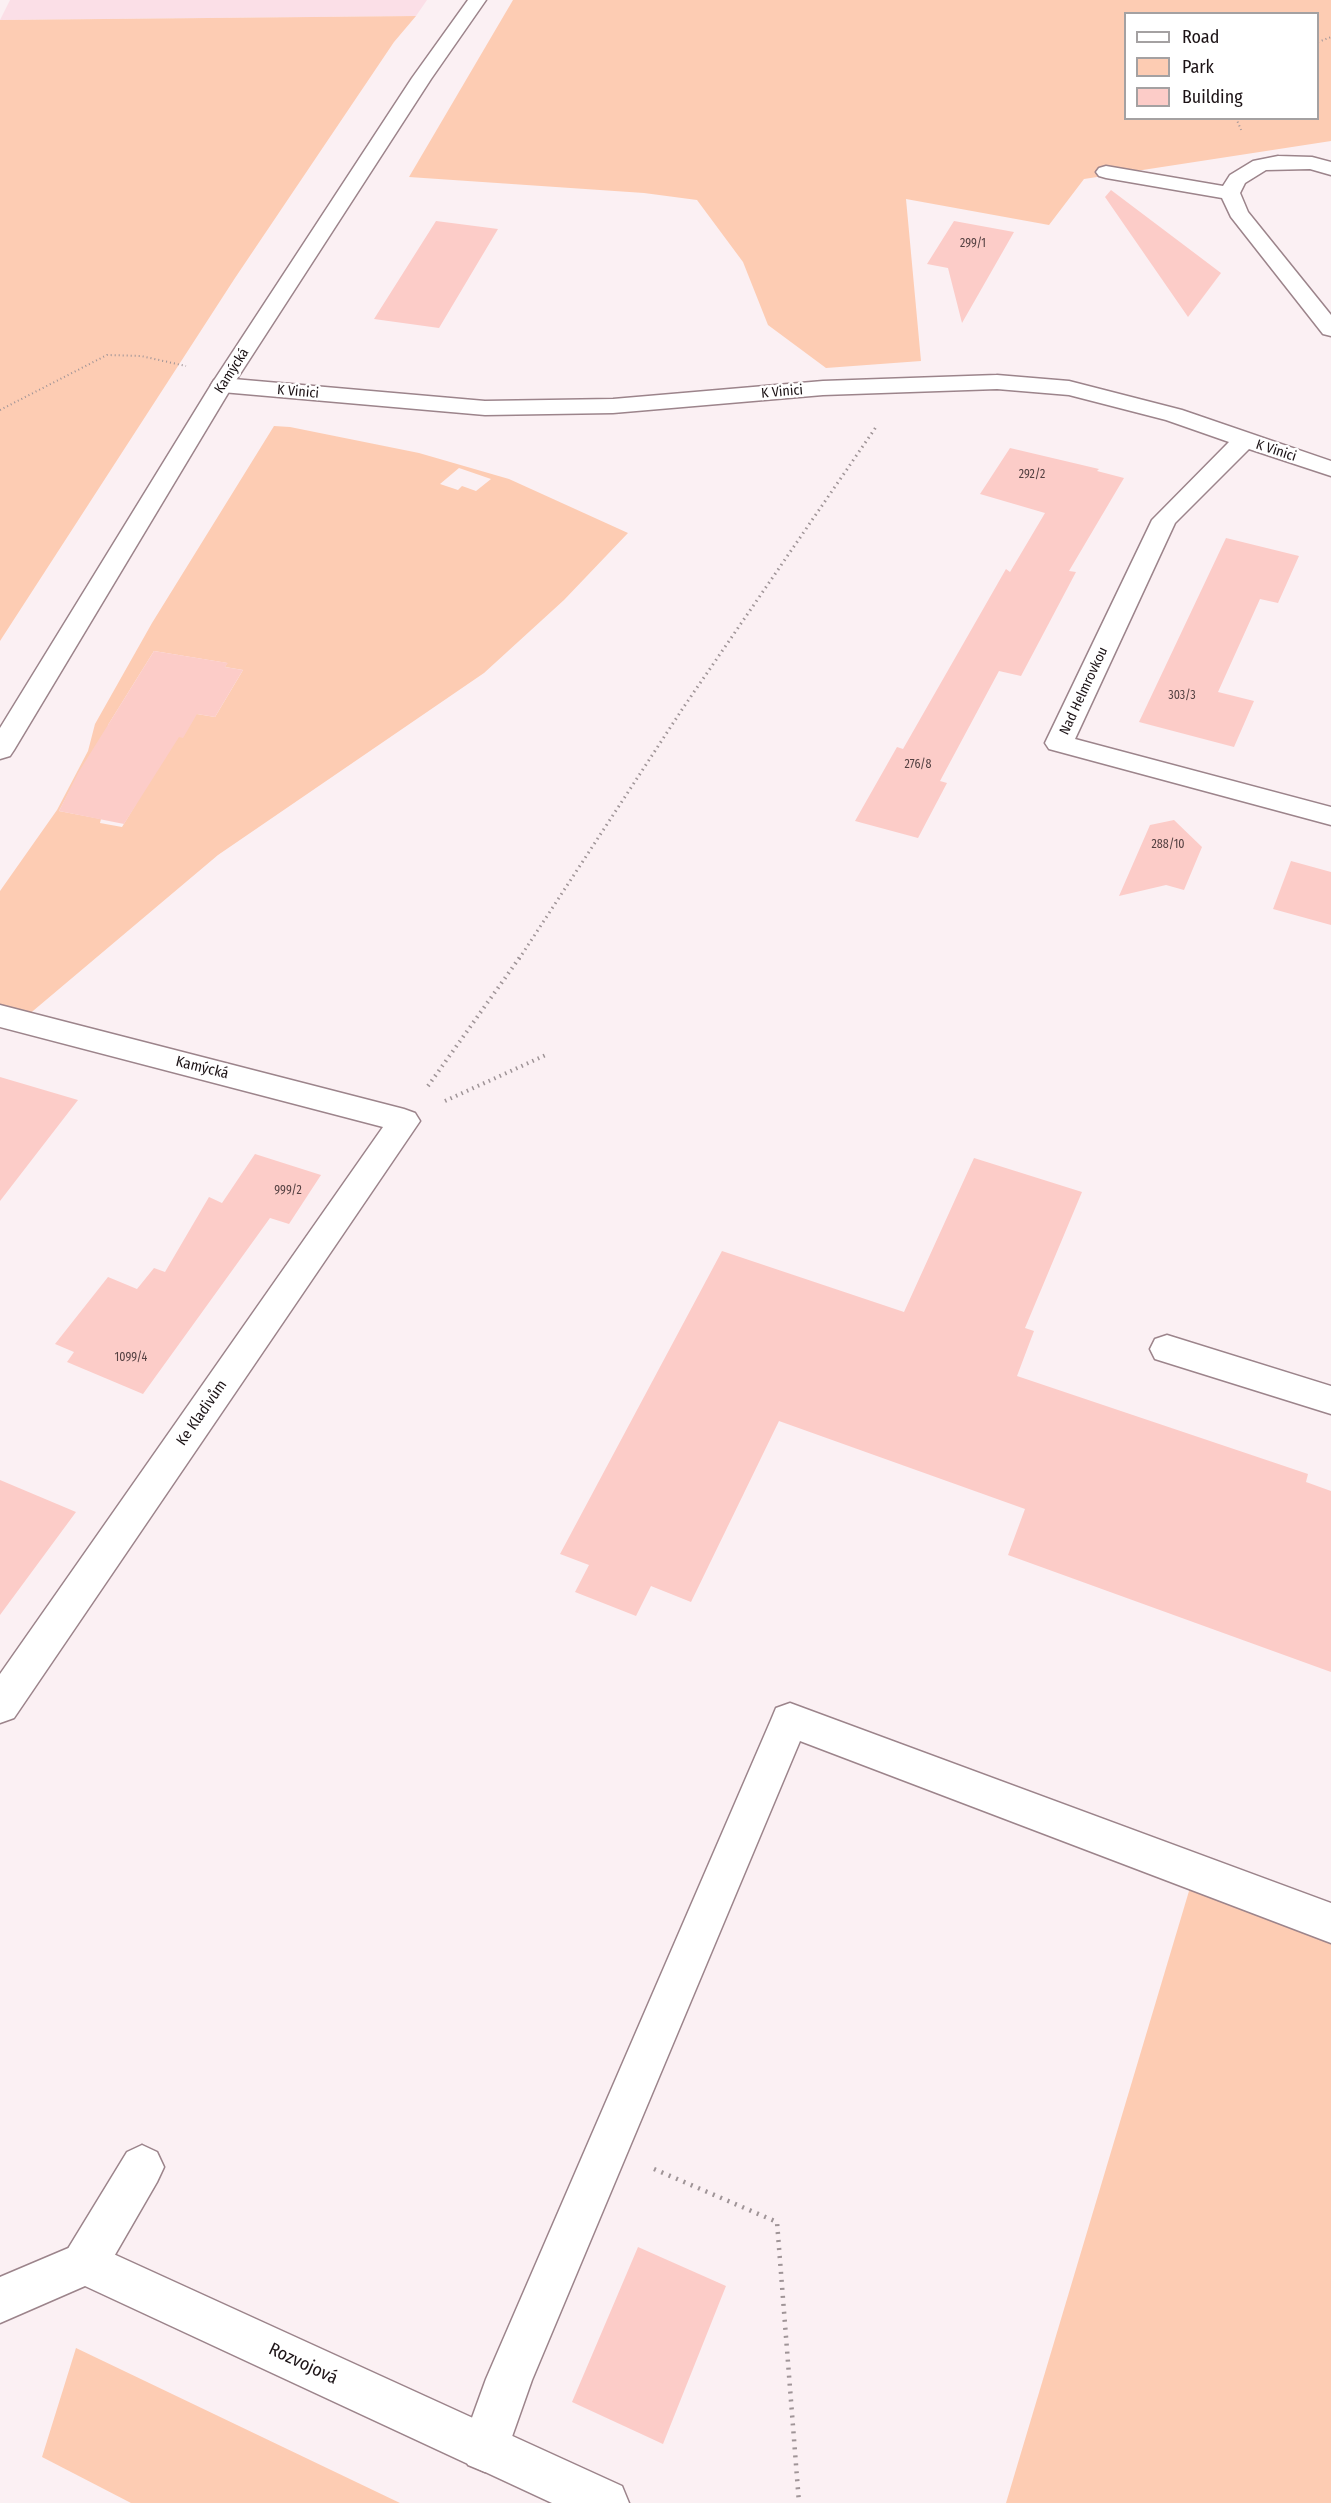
<!DOCTYPE html>
<meta charset="utf-8">
<style>
body{margin:0}
#map{position:relative;width:1331px;height:2503px;overflow:hidden;background:#fbf0f3;font-family:"Fira Sans Condensed",sans-serif}
canvas{display:block}
.legend{position:absolute;left:1124px;top:12px;width:195px;height:108px;box-sizing:border-box;background:#fff;border:2px solid #a4a1a2;margin:0;padding:8px 10px;list-style:none;font-size:18px;color:#1c1316}
.legend li{display:flex;align-items:center;gap:12px;height:30px}
.legend b{width:30px;border:2px solid #a4a1a2}
</style>
<div id="map">
<canvas width="1331" height="2503"></canvas>
<ul class="legend">
<li><b style="height:8px;background:#fff"></b>Road</li>
<li><b style="height:16px;background:#fdccb3"></b>Park</li>
<li><b style="height:16px;background:#fcccc8"></b>Building</li>
</ul>
</div>
<script>
const g = document.querySelector('canvas').getContext('2d');
g.lineJoin = 'round';
function fill(path, color) { g.fillStyle = color; g.fill(path, 'evenodd'); }
const toPath = rows => new Path2D(rows.map(r => 'M' + r).join(''));
function stroke(path, color, width, dash) { g.strokeStyle = color; g.lineWidth = width; g.lineCap = dash ? 'butt' : 'round'; g.setLineDash(dash || []); g.stroke(path); }
function write(font, color, halo, rows, align = 'center') {
  g.font = font + ' "Fira Sans Condensed",sans-serif'; g.lineWidth = 5; g.setLineDash([]); g.textBaseline = 'middle'; g.strokeStyle = halo; g.fillStyle = color; for (const [text, x, y, turn = 0] of rows) {
    g.save(); g.translate(x, y); g.rotate((+turn || 0) * Math.PI / 180); g.textAlign = isNaN(turn) ? turn : align; if (halo) g.strokeText(text, 0, 0); g.fillText(text, 0, 0); g.restore();
  }
}
fill(toPath([
 [10,0,427,0,416,16,0,20]
]), '#fbdfe7');
fill(toPath([
 [513,0,1331,0,1331,141,1084,179,1049,225,906,199,921,361,826,368,768,325,743,262,697,200,644,193,409,177],
 [1126,14,1318,14,1318,118,1126,118],
 [416,16,394,42,235,278,0,641,0,20],
 [274,426,290,427,419,453,509,479,628,533,564,600,484,673,218,855,27,1016,0,1009,0,891,57,810,88,751,95,724,152,623],
 [459,468,491,479,476,491,462,486,458,490,440,484],
 [154,651,227,663,225,667,243,670,215,717,197,714,108,725],
 [69,792,136,804,122,827,100,823,101,819,59,811],
 [1192,1881,1331,1938,1331,2503,1006,2503],
 [76,2348,400,2503,131,2503,42,2457]
]), '#fdccb3');
fill(toPath([
 [1111,190,1221,273,1188,317,1105,197],
 [436,221,498,229,439,328,374,319],
 [954,221,1014,232,962,323,948,268,927,264],
 [1010,448,1099,469,1097,471,1124,478,1069,571,1076,572,1021,676,999,671,940,781,947,783,918,838,855,821,897,747,903,749,1006,569,1010,572,1045,513,980,494],
 [1226,538,1299,556,1278,603,1260,599,1218,692,1254,701,1234,747,1139,722],
 [154,651,228,663,225,667,243,670,215,717,197,714,183,738,179,737,124,824,59,811,78,773],
 [1174,820,1202,847,1184,890,1166,885,1119,896,1150,825],
 [1291,861,1331,872,1331,925,1273,909],
 [0,1077,78,1100,0,1201],
 [255,1154,321,1175,289,1224,270,1218,143,1394,67,1362,74,1352,55,1344,108,1277,137,1289,154,1268,165,1272,209,1197,222,1203],
 [974,1158,1082,1192,1025,1328,1034,1331,1017,1376,1308,1474,1306,1482,1331,1491,1331,1672,1008,1555,1025,1509,779,1421,691,1602,651,1586,636,1616,575,1592,589,1565,560,1554,722,1251,904,1312],
 [0,1480,76,1512,0,1615],
 [638,2247,726,2286,663,2444,572,2402]
]), '#fcccc8');
const service = toPath([
 [1167,1335,1331,1386,1331,1414,1155,1359,1150,1349,1155,1339,1167,1335],
 [790,1703,1331,1903,1331,1943,800,1741,532,2380,502,2465,485,2472,468,2465,461,2448,486,2379,771,1720,776,1708,790,1703],
 [142,2145,157,2152,164,2167,157,2182,101,2279,85,2285,69,2279,63,2263,69,2247,127,2152,142,2145]
]);
const minor = toPath([
 [1278,156,1312,157,1331,162,1331,175,1310,169,1266,170,1245,183,1240,193,1248,212,1331,315,1331,336,1323,334,1231,217,1222,198,1106,178,1099,176,1096,172,1099,168,1106,166,1223,186,1230,175,1253,161,1278,156],
 [997,375,1069,381,1182,410,1331,461,1331,476,1249,449,1175,523,1075,739,1331,807,1331,825,1049,749,1045,743,1152,520,1229,442,1166,420,1069,395,997,389,823,395,613,413,485,415,222,392,214,390,211,385,214,380,222,378,485,401,613,399,823,381,997,375],
 [0,1005,404,1109,415,1113,420,1121,14,1718,0,1723,0,1674,383,1127,0,1027,0,1005],
 [85,2241,622,2486,629,2503,552,2503,85,2286,0,2323,0,2277,85,2241]
]);
const secondary = toPath([
 [468,0,486,0,431,79,233,385,14,750,10,756,0,759,0,728,211,385,412,78,468,0]
]);
stroke(service, '#9c848b', 3);
stroke(minor, '#9c848b', 3);
stroke(secondary, '#9c848b', 3);
stroke(toPath([
 [1318,42,1331,37],
 [1236,118,1242,132],
 [0,410,107,355,141,356,186,366]
]), '#9f9497', 2, [1, 3]);
stroke(toPath([
 [519,959,683,708,876,427]
]), '#9f9497', 3, [1.5, 4]);
stroke(toPath([
 [428,1086,520,957],
 [445,1101,548,1054]
]), '#9f9497', 4, [1.5, 4.5]);
stroke(toPath([
 [654,2169,777,2222,799,2503]
]), '#9f9497', 4.5, [2, 6]);
fill(service, '#fff');
fill(minor, '#fff');
fill(secondary, '#fff');
write('12px', '#544142', null, [
 ["299/1",973,244],
 ["292/2",1032,475],
 ["303/3",1182,696],
 ["276/8",918,765],
 ["288/10",1168,845],
 ["999/2",288,1191],
 ["1099/4",131,1358]
]);
write('14px', '#1c1316', '#fff', [
 ["Kamýcká",232,371,-57],
 ["K Vinici",298,392,5],
 ["K Vinici",782,392,-5],
 ["K Vinici",1276,451,18],
 ["Nad Helmrovkou",1084,691,-65]
]);
write('15px', '#1c1316', '#fff', [
 ["Kamýcká",202,1068,14],
 ["Ke Kladivům",202,1413,-55]
]);
write('18px', '#1c1316', '#fff', [
 ["Rozvojová",303,2364,25]
]);
</script>
